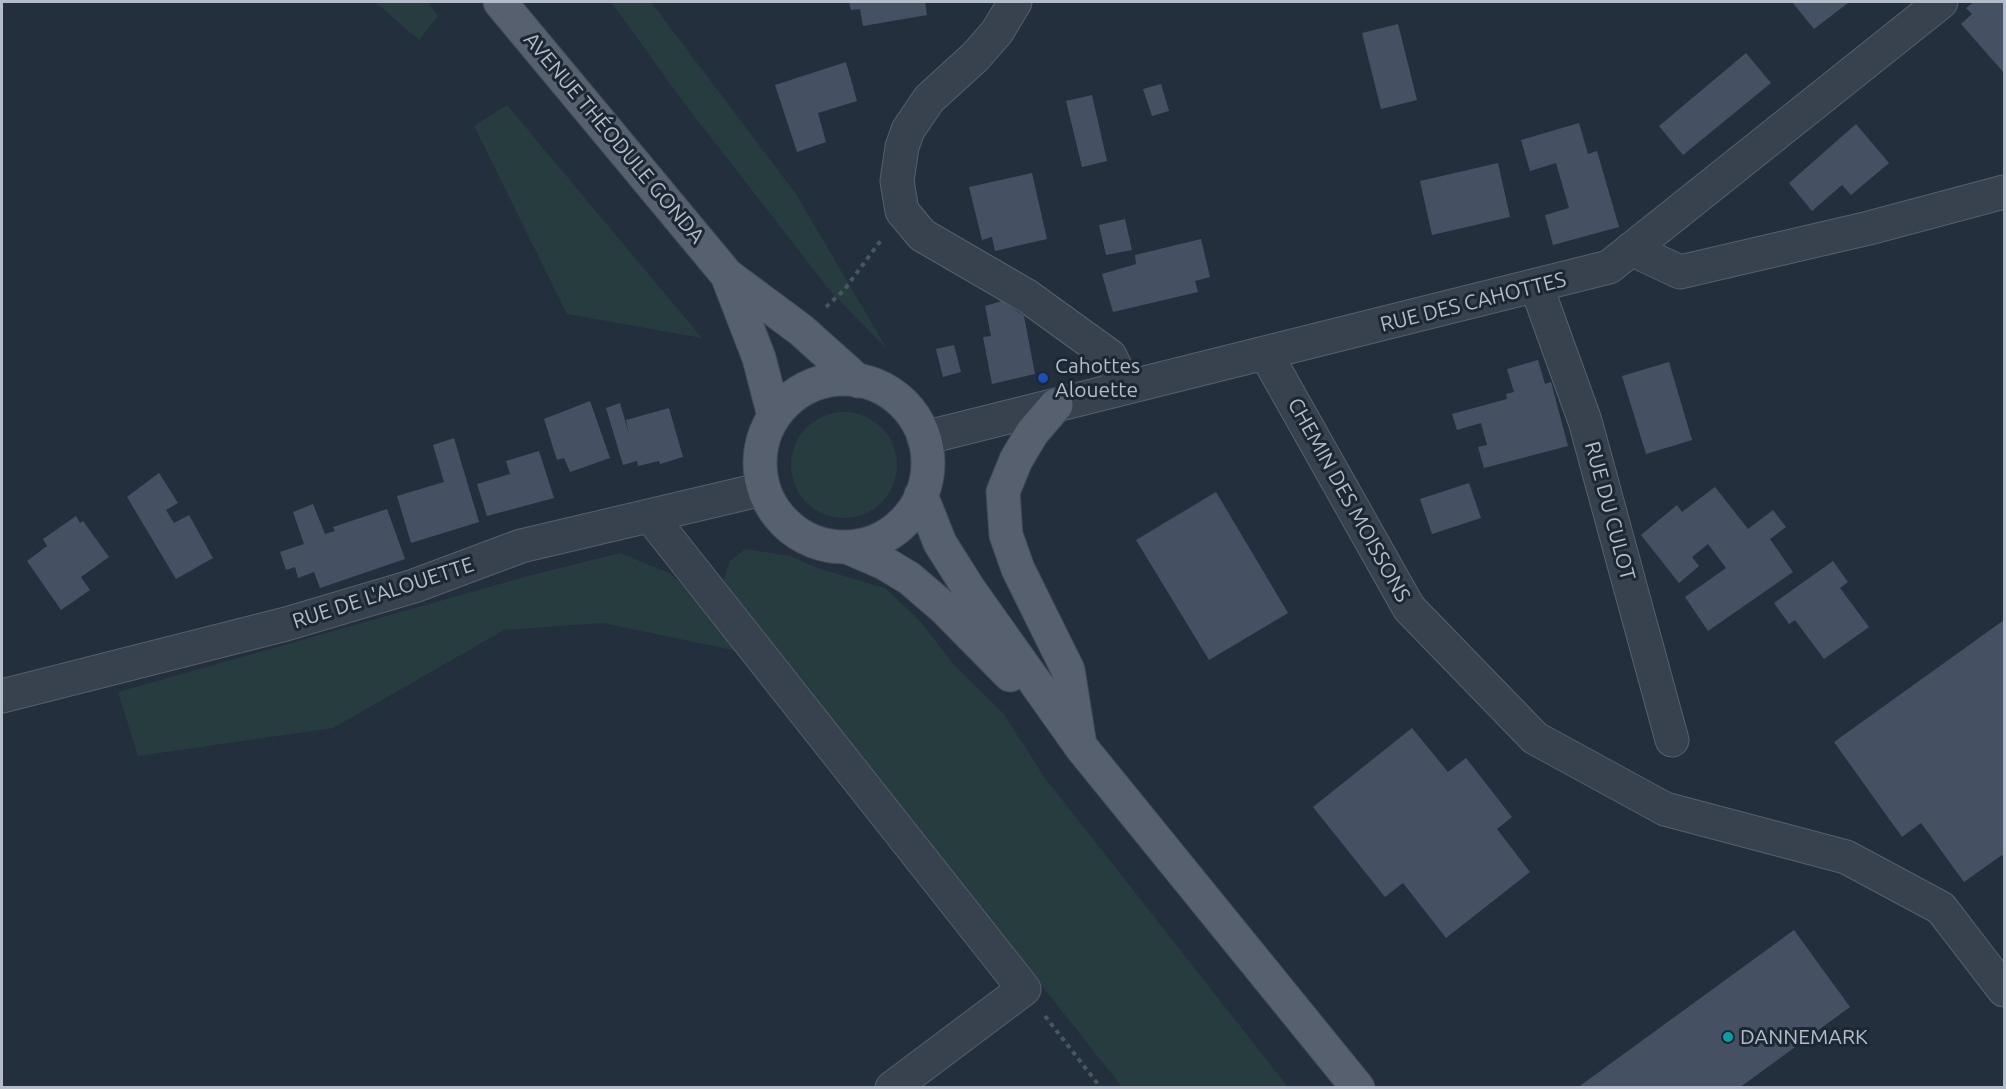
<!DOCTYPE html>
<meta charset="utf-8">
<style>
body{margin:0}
#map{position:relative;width:2006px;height:1089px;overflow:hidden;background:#242f3e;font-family:Ubuntu,sans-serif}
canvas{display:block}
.frame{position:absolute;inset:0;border:3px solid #b4bcc9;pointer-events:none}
</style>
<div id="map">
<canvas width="2006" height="1089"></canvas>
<div class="frame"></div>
</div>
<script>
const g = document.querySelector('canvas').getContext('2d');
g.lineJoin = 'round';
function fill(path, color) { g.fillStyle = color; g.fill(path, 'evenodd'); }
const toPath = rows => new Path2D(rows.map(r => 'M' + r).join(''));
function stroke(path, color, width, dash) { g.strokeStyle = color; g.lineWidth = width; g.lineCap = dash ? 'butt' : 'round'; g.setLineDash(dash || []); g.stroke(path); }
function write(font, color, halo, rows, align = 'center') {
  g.font = font + ' Ubuntu,sans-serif'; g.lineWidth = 6; g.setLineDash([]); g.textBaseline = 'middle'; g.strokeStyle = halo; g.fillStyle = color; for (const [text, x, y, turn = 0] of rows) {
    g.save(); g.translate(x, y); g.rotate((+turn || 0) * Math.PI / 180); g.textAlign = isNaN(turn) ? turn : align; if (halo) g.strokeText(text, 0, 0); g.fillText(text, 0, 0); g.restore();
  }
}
fill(toPath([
 [375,2,428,2,438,16,419,40],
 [611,2,651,2,796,194,887,349,831,292,685,104],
 [507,105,702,338,567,314,474,126],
 '791 465a53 53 0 1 1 106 0a53 53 0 1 1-106 0Z',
 [745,549,791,556,817,568,885,588,920,621,954,665,1003,713,1045,778,1288,1087,1122,1087,785,661,603,623,504,630,333,728,138,756,118,692,528,576,620,553,669,573,699,599,720,591,730,561]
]), '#263c3f');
fill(toPath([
 [849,2,925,2,927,15,863,26,860,9,851,10],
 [1792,2,1847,2,1848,3,1814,29],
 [1974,2,2004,2,2004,73,1961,24,1972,14,1966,8],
 [1398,24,1417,100,1381,109,1362,33],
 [1746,53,1771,83,1683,155,1659,126],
 [846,62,857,101,818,113,826,142,797,152,775,85],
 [1161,84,1169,111,1152,116,1143,89],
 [1092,95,1107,161,1082,167,1066,101],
 [1579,123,1588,154,1597,151,1619,227,1553,245,1545,215,1569,208,1556,163,1530,171,1521,140],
 [1856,124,1889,163,1851,195,1842,185,1812,211,1789,183],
 [1498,163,1510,217,1432,235,1420,181],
 [1032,173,1047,239,995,251,992,237,982,240,969,187],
 [1125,219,1132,250,1106,255,1099,225],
 [1201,239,1210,277,1195,281,1198,292,1113,312,1102,274,1136,264,1135,255],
 [1002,301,1024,316,1035,374,992,384,983,337,991,336,985,306],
 [954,345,961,372,943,377,936,349],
 [1538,360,1545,384,1551,382,1568,446,1484,468,1478,447,1487,445,1481,423,1457,430,1452,414,1507,399,1506,394,1514,392,1507,369],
 [1669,362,1692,440,1646,454,1622,376],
 [590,401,610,458,570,472,564,458,557,460,544,419],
 [620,403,629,434,626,420,669,408,683,457,660,464,659,461,638,466,637,461,623,465,606,408],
 [454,438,479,522,411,543,397,496,444,482,433,445],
 [539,451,554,498,487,516,477,484,510,474,506,461],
 [159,473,178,503,166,510,174,523,189,515,213,558,176,579,127,497],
 [1469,483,1481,518,1432,534,1420,499],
 [1715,487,1748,529,1773,510,1786,527,1770,539,1793,572,1708,631,1685,597,1726,568,1708,544,1692,557,1699,566,1679,583,1641,535,1677,505,1682,512],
 [1216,492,1288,613,1209,660,1136,540],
 [313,504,325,534,335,531,333,527,387,509,405,559,320,588,314,572,298,578,295,567,286,570,280,552,304,544,293,512],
 [76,516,80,523,83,521,109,557,81,577,90,590,61,610,27,561,47,546,43,539],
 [1833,561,1848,582,1840,588,1869,627,1824,659,1795,620,1789,624,1774,603],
 [2004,620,2004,858,2002,855,1964,882,1921,823,1902,837,1834,742],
 [1412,728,1448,772,1466,758,1512,817,1497,829,1530,872,1446,938,1403,883,1385,897,1313,807],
 [1794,930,1850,1007,1739,1088,1577,1088]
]), '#455162');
const minor = toPath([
 [1015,2,997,32,975,57,929,99,908,130,902,147,897,181,902,211,922,235,1027,296,1110,356,1125,388],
 [1631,249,1680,272,1869,228,2004,192],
 [1536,285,1585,421,1672,740],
 [1266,354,1409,608,1535,738,1665,809,1846,857,1941,908,2004,990],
 [924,438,1609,267,1941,2],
 [651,517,1024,989,892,1088],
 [2,696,286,624,414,586,521,546,763,489]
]);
const major = toPath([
 [500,2,727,275,801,330,858,381],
 [727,275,759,358,774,416],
 '760 463a84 84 0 1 1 168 0a84 84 0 1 1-168 0Z',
 [1056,405,1032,433,1016,460,1003,492,1006,535,1018,569,1068,670,1079,739],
 [921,495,940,543,969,589,1081,747,1358,1088],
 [847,547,884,563,909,578,944,608,1010,675]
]);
stroke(minor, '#565f6c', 35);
stroke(major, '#414a57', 35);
stroke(toPath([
 [826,307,844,290,882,239],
 [1045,1016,1101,1088]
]), '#44595c', 4, [4.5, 4.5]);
stroke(minor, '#38414e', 33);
stroke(major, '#56606e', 33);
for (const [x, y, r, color] of [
 [1043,378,6,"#1a4fb4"],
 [1728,1037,6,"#0f9aa8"]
]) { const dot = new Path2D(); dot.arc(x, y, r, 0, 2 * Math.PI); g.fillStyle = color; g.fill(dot); stroke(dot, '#1d2633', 2); }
write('21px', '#b4bcc9', '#1d2633', [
 ["AVENUE THÉODULE GONDA",614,138,50],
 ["RUE DES CAHOTTES",1473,302,-14],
 ["CHEMIN DES MOISSONS",1349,500,61],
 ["RUE DU CULOT",1610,511,75],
 ["RUE DE L'ALOUETTE",383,593,-18]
]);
write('21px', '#b4bcc9', '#1d2633', [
 ["Cahottes",1055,366],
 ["Alouette",1055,390],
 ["DANNEMARK",1740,1037]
], 'left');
</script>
